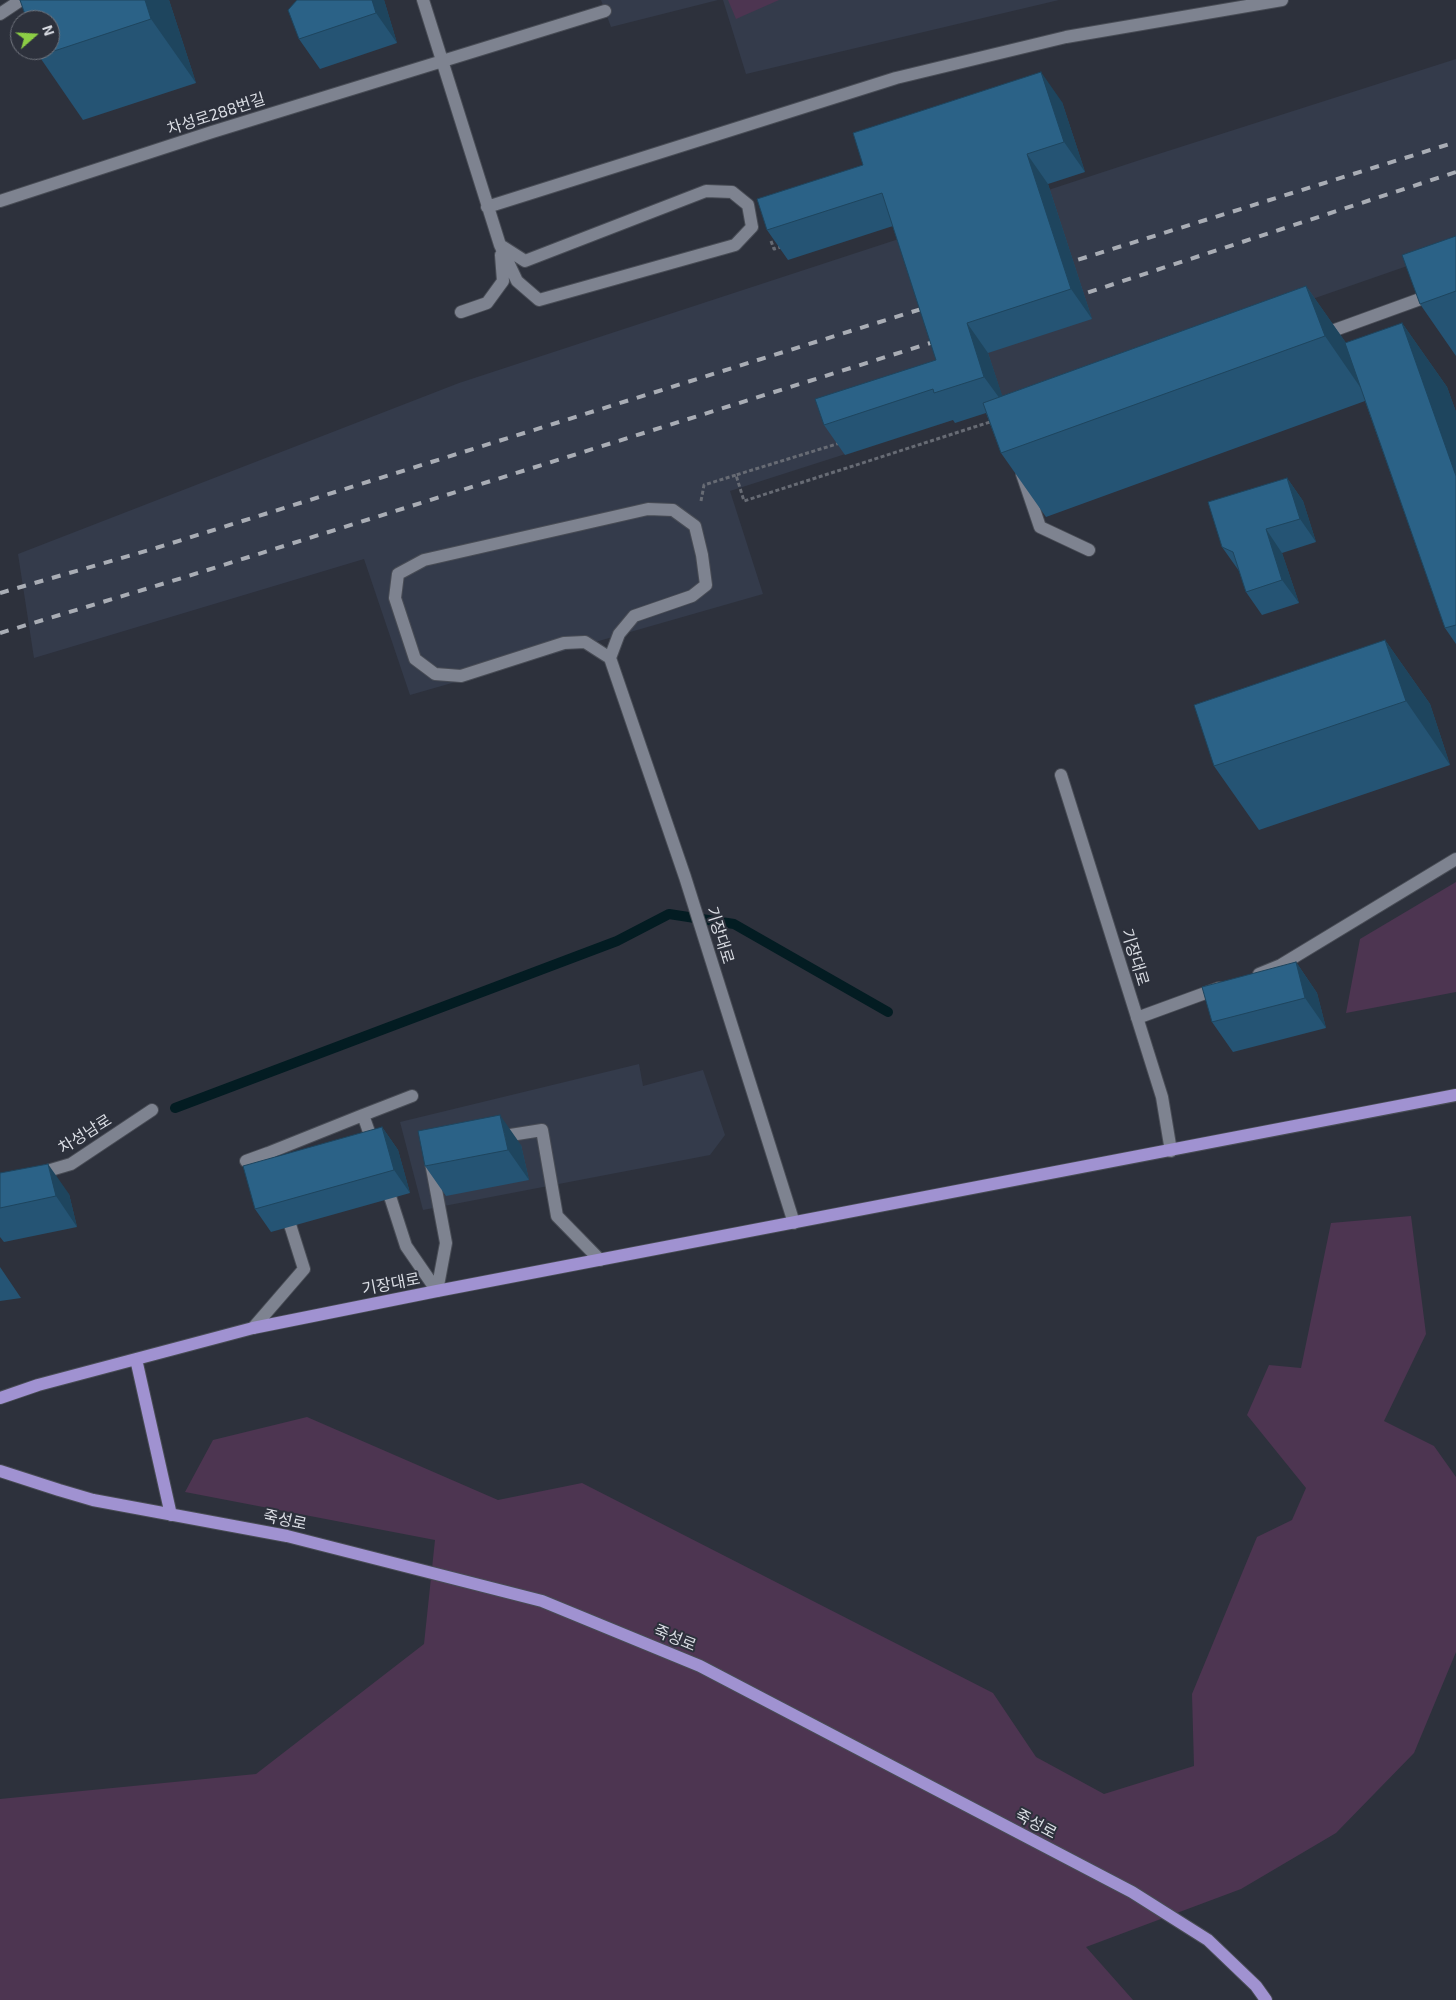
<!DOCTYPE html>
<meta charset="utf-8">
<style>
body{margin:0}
#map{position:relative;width:1456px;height:2000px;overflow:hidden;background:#2d313c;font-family:"Exo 2",sans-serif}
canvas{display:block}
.north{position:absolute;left:10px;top:10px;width:50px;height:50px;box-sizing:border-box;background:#2d313c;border:1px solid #72767f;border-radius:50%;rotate:71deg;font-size:14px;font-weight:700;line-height:20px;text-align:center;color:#dadde4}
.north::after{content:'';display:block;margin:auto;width:18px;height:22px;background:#8cce45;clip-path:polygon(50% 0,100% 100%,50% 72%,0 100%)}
</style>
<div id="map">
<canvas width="1456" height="2000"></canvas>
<div class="north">N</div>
</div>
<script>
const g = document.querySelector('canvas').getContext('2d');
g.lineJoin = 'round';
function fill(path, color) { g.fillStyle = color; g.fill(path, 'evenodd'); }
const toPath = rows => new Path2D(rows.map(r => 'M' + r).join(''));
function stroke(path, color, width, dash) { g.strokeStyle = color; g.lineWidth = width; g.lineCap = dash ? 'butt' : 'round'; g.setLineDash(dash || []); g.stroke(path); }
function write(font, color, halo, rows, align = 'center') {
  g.font = font + ' "Exo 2","Noto Sans KR",sans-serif'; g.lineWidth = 4; g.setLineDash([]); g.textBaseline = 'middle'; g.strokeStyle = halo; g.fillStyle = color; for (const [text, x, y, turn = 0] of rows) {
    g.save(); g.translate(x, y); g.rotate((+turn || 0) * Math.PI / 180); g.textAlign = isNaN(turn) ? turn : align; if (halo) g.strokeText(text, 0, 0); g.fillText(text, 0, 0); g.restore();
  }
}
fill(toPath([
 [601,0,718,0,611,27],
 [723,0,1059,0,746,74],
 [1456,59,1456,249,1120,366,730,491,763,594,410,695,364,559,34,658,18,554,459,383,1146,158],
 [639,1064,643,1086,703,1070,725,1135,710,1155,423,1210,400,1122]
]), '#343b4b');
fill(toPath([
 [728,0,779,0,736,19],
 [1456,882,1456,992,1346,1013,1360,939],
 [1411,1216,1426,1334,1384,1421,1434,1446,1456,1477,1456,1652,1414,1753,1336,1833,1241,1889,1086,1947,1133,2000,0,2000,0,1799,256,1774,424,1644,435,1540,185,1492,213,1440,307,1417,498,1500,582,1483,993,1693,1036,1757,1104,1794,1194,1766,1192,1694,1257,1537,1292,1520,1306,1488,1247,1415,1269,1365,1301,1368,1331,1223]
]), '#4d3551');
stroke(toPath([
 [175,1108,617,941,669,914,734,924,888,1012]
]), '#031c22', 10);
const minor = toPath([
 [423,0,500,245,517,281,539,300,735,245,752,227,748,205,732,192,706,191,525,261,500,245],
 [0,14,21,0],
 [0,201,212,132,605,11],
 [487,207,896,78,1066,37,1282,0],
 [461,312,487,303,503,281,501,255],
 [1321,335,1456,286],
 [1022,474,1040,527,1089,550],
 [648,509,673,510,695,526,702,555,706,585,692,596,634,616,619,634,610,658,585,642,564,643,461,676,435,674,415,659,395,598,398,574,424,560,648,509],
 [610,658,685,877,794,1223],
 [1061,775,1162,1097,1171,1151],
 [1259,974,1281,965,1456,859],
 [1137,1018,1219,988],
 [363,1115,412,1096],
 [498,1137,542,1130,557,1216,600,1260],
 [246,1161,268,1153],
 [431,1163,446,1243,437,1291],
 [37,1174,71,1164,152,1110],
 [274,1174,268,1153,363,1115,374,1146],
 [386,1184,406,1246,437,1291],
 [253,1328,304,1269,286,1212]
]);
const major = toPath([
 [136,1359,171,1515],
 [0,1398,38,1385,253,1328,437,1291,1456,1095],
 [0,1471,59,1490,93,1500,287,1536,542,1601,700,1666,1132,1892,1208,1940,1256,1986,1266,2000]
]);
stroke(minor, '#484c55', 14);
stroke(major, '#484c55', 14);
stroke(toPath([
 [771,241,774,249,781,247],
 [840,443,736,475,744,501,993,421],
 [701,501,704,485,736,475]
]), '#676b74', 3, [4, 2.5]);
stroke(minor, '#7e8390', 12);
stroke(major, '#a092d1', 12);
stroke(toPath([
 [1061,265,1456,142],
 [1071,298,1456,172],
 [0,593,156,548,934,305],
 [0,633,182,578,943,339]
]), '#a9adb5', 4, [9, 9]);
fill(toPath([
 [20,0,169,0,196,83,83,120,39,56],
 [384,0,397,43,320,69,299,39],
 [1062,102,1085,172,1048,184,1092,319,988,353,1002,396,1306,286,1346,343,1402,323,1447,387,1456,412,1456,644,1445,628,1365,401,1046,517,1001,453,986,413,955,423,953,420,845,455,824,425,936,360,893,226,788,260,767,230],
 [1456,236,1456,356,1420,304],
 [1287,478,1303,501,1316,542,1282,553,1299,603,1262,615,1246,592,1239,571,1222,547],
 [1385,640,1430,704,1450,765,1259,830,1214,766],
 [1296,962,1317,993,1326,1028,1233,1052,1212,1022],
 [382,1127,398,1150,410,1193,271,1232,255,1209],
 [521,1145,529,1180,446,1196,425,1166],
 [0,1173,69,1194,77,1227,4,1242,0,1237],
 [0,1267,21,1298,0,1301]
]), '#255474');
fill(toPath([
 [145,0,169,0,196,83,151,19],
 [372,0,384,0,397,43,376,13],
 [1041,72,1062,102,1085,172,1064,142],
 [1027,154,1048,184,1092,319,1071,289],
 [1306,286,1351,350,1369,400,1325,336],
 [967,323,988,353,1006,407,984,377],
 [1402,323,1447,387,1456,412,1456,476],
 [1287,478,1303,501,1316,542,1300,519],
 [1266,529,1282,553,1299,603,1282,580],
 [1385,640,1430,704,1450,765,1406,701],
 [1296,962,1317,993,1326,1028,1305,998],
 [500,1115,521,1145,529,1180,508,1150],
 [382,1127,398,1150,410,1193,394,1170],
 [48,1164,69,1194,77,1227,56,1196]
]), '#1e455e');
const building = toPath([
 [20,0,145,0,151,19,39,56,37,50,50,50,50,20,27,20,20,0],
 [297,0,372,0,376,13,299,39,288,10,297,0],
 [1041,72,1064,142,1027,154,1071,289,967,323,984,377,934,393,933,389,824,425,815,399,936,360,882,193,767,230,757,199,863,165,853,133,1041,72],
 [1456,236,1456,291,1420,304,1402,255,1456,236],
 [1306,286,1325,336,1001,453,983,403,1306,286],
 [1402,323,1456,476,1456,625,1445,628,1345,343,1402,323],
 [1287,478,1300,519,1266,529,1282,580,1246,592,1233,552,1222,547,1208,502,1287,478],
 [1385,640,1406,701,1214,766,1194,705,1385,640],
 [1296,962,1305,998,1212,1022,1202,987,1296,962],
 [500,1115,508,1150,425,1166,418,1131,500,1115],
 [382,1127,394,1170,255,1209,243,1166,382,1127],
 [48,1164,56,1196,0,1208,0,1173,48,1164]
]);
fill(building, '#2b6287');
stroke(building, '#1e455e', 1);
write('16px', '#dadde4', '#2d313c', [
 ["차성로288번길",216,114,-18],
 ["기장대로",720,935,73],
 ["기장대로",1135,957,73],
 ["차성남로",85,1134,-32],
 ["기장대로",391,1284,-11],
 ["죽성로",285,1520,12],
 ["죽성로",675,1638,22],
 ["죽성로",1036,1824,28]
]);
</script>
